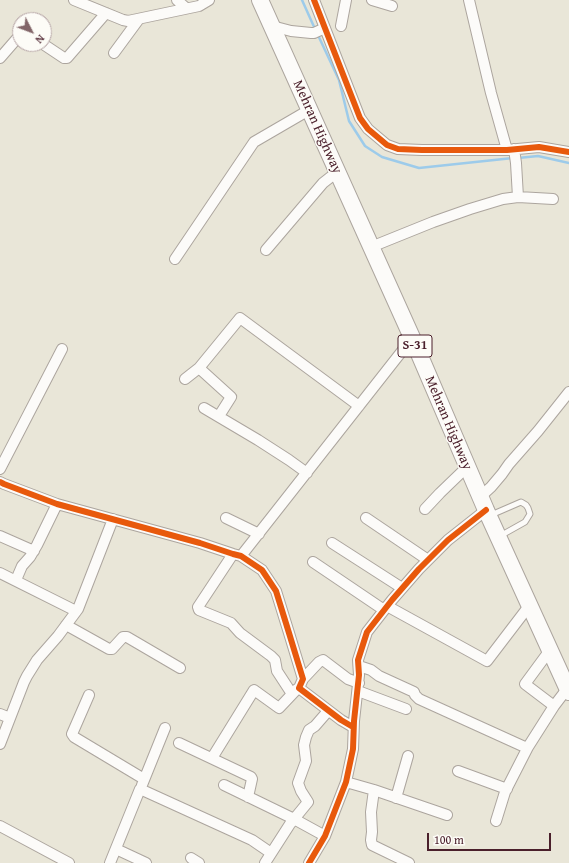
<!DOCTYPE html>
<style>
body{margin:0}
#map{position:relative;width:569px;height:863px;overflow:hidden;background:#e9e6d8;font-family:"Gentium Book Plus",serif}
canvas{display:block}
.north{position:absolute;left:12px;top:12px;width:40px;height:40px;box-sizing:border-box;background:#fdfcf7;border:1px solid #b5a4a5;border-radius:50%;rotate:132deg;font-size:11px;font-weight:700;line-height:16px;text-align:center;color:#4a1f2b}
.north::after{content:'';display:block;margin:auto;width:14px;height:18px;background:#826568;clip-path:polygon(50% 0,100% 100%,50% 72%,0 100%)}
.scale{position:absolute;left:427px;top:833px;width:124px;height:18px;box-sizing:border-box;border:2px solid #4a1f2b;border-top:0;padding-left:5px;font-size:12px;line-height:14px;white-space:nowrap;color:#4a1f2b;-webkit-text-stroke:3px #fdfcf7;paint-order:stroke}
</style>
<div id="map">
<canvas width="569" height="863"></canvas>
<div class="north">N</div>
<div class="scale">100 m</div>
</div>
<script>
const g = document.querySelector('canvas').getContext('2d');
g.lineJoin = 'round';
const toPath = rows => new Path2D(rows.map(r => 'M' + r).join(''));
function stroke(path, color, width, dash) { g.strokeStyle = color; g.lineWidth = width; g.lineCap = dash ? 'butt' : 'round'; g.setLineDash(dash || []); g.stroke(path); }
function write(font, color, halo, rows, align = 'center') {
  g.font = font + ' "Gentium Book Plus",serif'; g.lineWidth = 3; g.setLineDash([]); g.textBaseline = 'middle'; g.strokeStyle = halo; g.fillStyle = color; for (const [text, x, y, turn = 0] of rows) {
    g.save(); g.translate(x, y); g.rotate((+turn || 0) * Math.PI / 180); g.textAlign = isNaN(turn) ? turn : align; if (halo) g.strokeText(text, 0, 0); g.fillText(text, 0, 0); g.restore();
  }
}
stroke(toPath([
 [302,0,315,29],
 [317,33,339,80,349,121,365,146,382,157,419,168,513,158],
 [518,158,538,156,569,163]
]), '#9dcbea', 2.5);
const service = toPath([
 [491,515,521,502,526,505,528,508,530,514,525,522,500,536]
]);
const minor = toPath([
 [74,0,123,20,128,21,199,6,209,0],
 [177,0,186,8],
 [314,0,360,118,368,129,387,145,398,149,422,150,507,150,539,147,569,152],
 [372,0,392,6],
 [469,0,491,93,507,150],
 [272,26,291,31,311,33,314,33,325,28],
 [341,26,346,0],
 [43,44,64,58,67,58,106,13],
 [114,53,139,19],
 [0,58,20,35],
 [514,149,516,163,518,197],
 [371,247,433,222,470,209,503,199,518,197,553,199],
 [266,250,323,183,337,172],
 [175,259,254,142,309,110],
 [199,368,231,397,219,416],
 [185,379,199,368,240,318,359,406],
 [204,408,258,440,289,460,307,473],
 [0,469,62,349],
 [0,482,4,484,57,504,200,543,233,554,241,556,262,570,276,591,289,633,303,679,299,688,341,720,353,727],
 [480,497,491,487,502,474,509,464,538,431,569,392],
 [425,509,440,493,467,467],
 [226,518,259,534],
 [366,518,428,560],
 [0,536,34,551],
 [332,543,402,588],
 [233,554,198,607,199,610,231,623,240,633,271,656,275,660,277,671,292,694],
 [241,556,406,346,414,342],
 [313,562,384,610],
 [0,573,76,611],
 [16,580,22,566,30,557,37,545,57,504],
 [387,606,487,661,529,606],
 [66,625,109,649,112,649,123,637,127,637,180,668],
 [550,650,525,684,554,706],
 [359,666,371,670,379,676,414,692,415,695,419,699,527,748],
 [303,679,319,662,323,660,348,679,359,683],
 [358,691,406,709],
 [89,695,72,734,74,737,144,779],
 [0,714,10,718],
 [179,743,251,777,252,779,248,797],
 [0,744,24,682,27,676,37,660,58,636,78,609,113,519],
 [212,758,254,690,279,708,297,689],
 [458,771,507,789],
 [346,782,374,790,447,815],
 [142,785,165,728],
 [224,785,294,819,325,836],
 [374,790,371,812,372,832,371,840,372,845,409,863],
 [396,798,408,756],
 [496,821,505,792,528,747,554,706,567,689],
 [0,826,69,863],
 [116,849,146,863],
 [191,858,199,863],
 [110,863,140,789,252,840,271,853],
 [265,863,290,824,308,802,301,791,298,783,306,761,304,745,306,737,309,730,315,726,328,711],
 [309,863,325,836,346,782,353,749,354,721,359,675,358,660,367,632,392,600,419,569,448,540,486,510]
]);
const primary = toPath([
 [260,0,414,342,486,510,569,692]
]);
stroke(service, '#aca59e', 7);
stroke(minor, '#aca59e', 12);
stroke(primary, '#aca59e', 18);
stroke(service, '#fcfbf9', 5);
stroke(minor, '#fcfbf9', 10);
stroke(primary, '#fcfbf9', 16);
stroke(toPath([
 [314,0,360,118,368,129,387,145,398,149,422,150,507,150,539,147,569,152],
 [0,482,4,484,57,504,200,543,233,554,241,556,262,570,276,591,289,633,303,679,299,688,341,720,353,727],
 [309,863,325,836,346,782,353,749,354,721,359,675,358,660,367,632,392,600,419,569,448,540,486,510]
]), '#e8590c', 6);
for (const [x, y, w] of [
 [415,346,34]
]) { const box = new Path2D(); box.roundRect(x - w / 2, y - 11, w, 22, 3); g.fillStyle = '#fdfcf7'; g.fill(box); stroke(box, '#4a1f2b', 1); }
write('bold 13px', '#4a1f2b', null, [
 ["S-31",415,346]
]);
write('14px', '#4a1f2b', '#fdfcf7', [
 ["Mehran Highway",317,127,66],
 ["Mehran Highway",448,423,67]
]);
</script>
